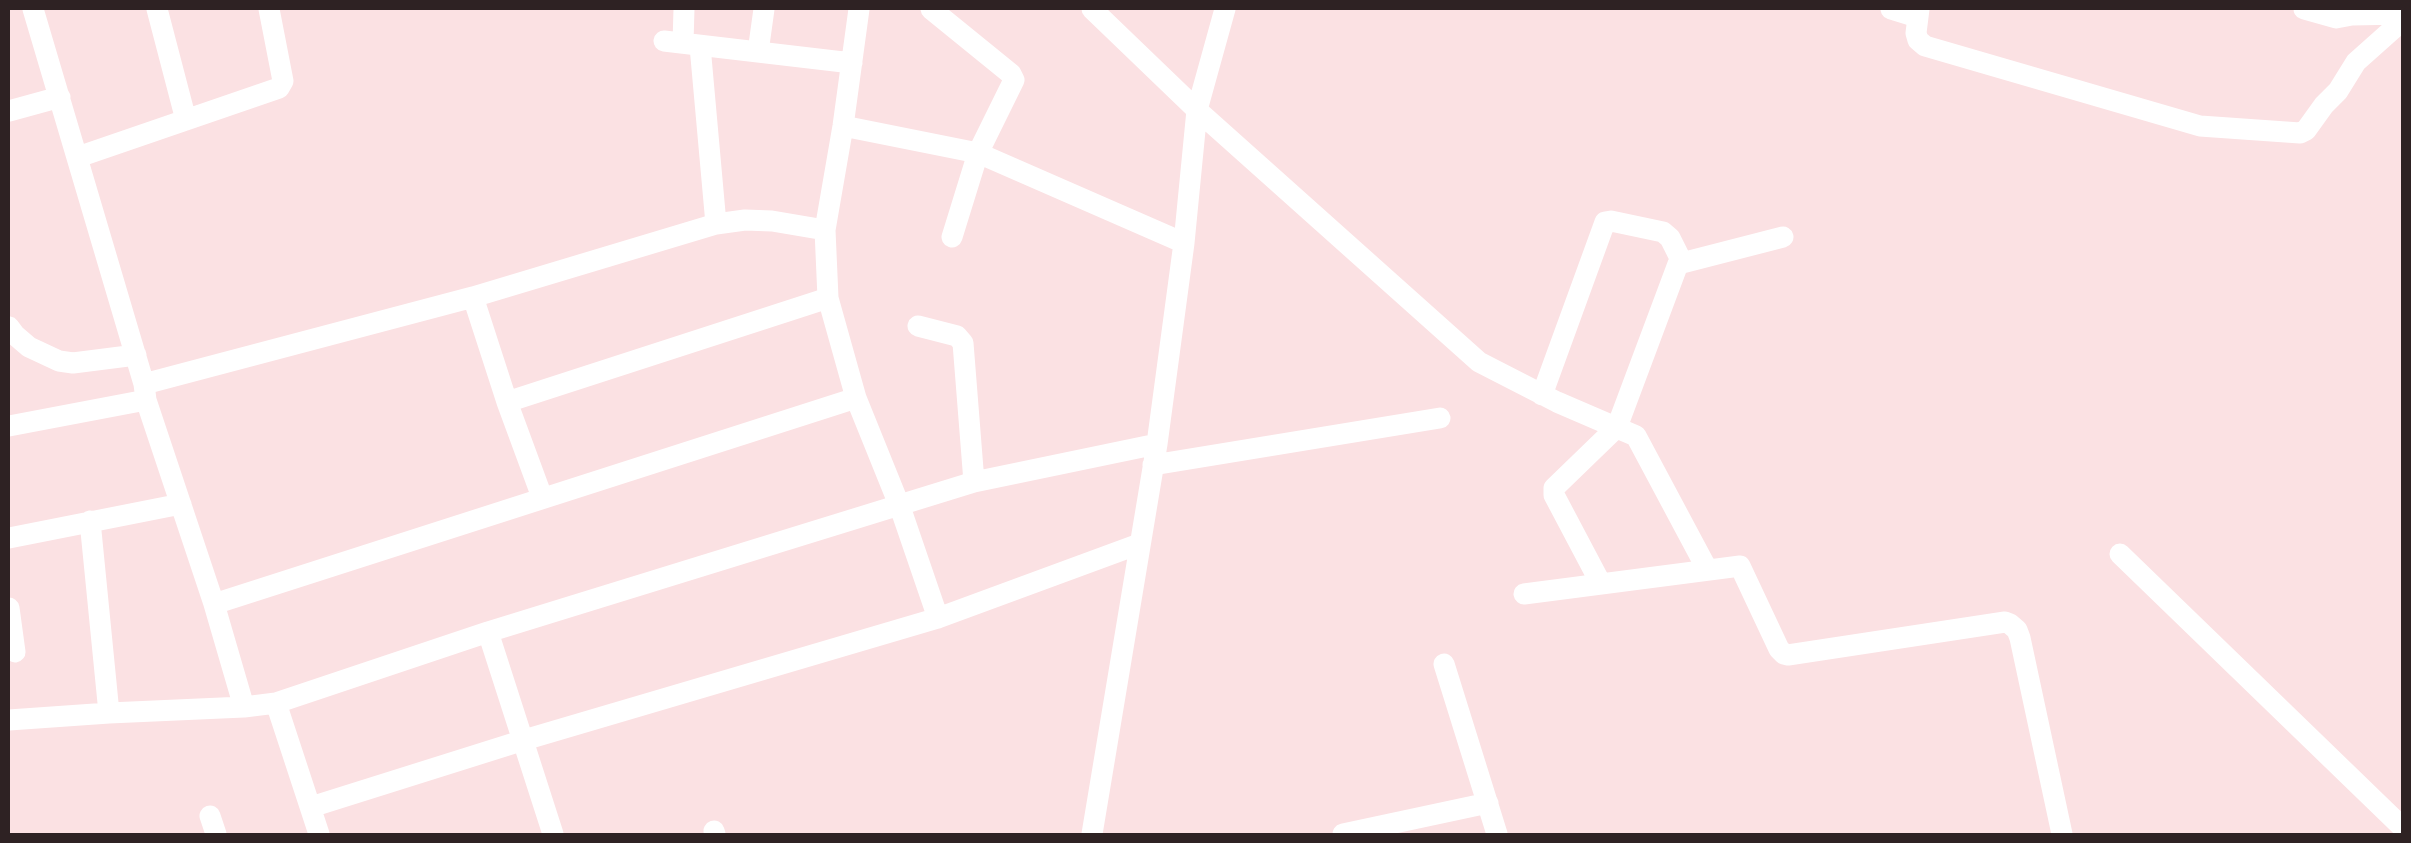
<!DOCTYPE html>
<style>
body{margin:0}
#map{position:relative;width:2411px;height:843px;overflow:hidden;background:#fbe1e3;font-family:"Roboto Condensed",sans-serif}
canvas{display:block}
.frame{position:absolute;inset:0;border:10px solid #2e2223;pointer-events:none}
</style>
<div id="map">
<canvas width="2411" height="843"></canvas>
<div class="frame"></div>
</div>
<script>
const g = document.querySelector('canvas').getContext('2d');
g.lineJoin = 'round';
const toPath = rows => new Path2D(rows.map(r => 'M' + r).join(''));
function stroke(path, color, width, dash) { g.strokeStyle = color; g.lineWidth = width; g.lineCap = dash ? 'butt' : 'round'; g.setLineDash(dash || []); g.stroke(path); }
stroke(toPath([
 [33,9,144,384,146,400,214,604,244,707],
 [157,9,186,120],
 [859,9,843,126,825,230,828,298,856,398,900,507,938,618],
 [931,9,1011,74,1014,80,978,153,952,237],
 [1092,9,1197,110,1479,362,1557,402,1636,436,1707,569],
 [1891,9,1917,17],
 [1919,9,1916,33,1918,40,1925,46,2200,126,2300,133,2306,130,2324,105,2338,91,2356,62,2402,21],
 [2304,9,2336,18,2352,15,2402,14],
 [664,41,852,63],
 [683,43,684,9],
 [700,46,716,224],
 [758,52,764,9],
 [9,111,60,97],
 [843,126,978,153,1184,243],
 [78,157,279,88,283,81,269,9],
 [473,297,507,402],
 [918,326,957,336,963,343,974,482],
 [9,327,15,335,29,347,59,361,73,363,136,355],
 [144,384,473,297,716,224,745,220,772,221,825,230],
 [1542,395,1605,222,1611,221,1663,232,1670,238,1682,262],
 [9,426,146,400],
 [1153,465,1440,418],
 [542,497,507,402,828,298],
 [90,521,109,713],
 [9,538,181,504],
 [2120,554,2402,827],
 [1601,584,1554,495,1554,488,1617,427,1678,264,1783,237],
 [1524,594,1740,566,1779,649,1784,654,1788,655,2005,622,2010,624,2017,630,2020,638,2062,834],
 [214,604,856,398],
 [9,608,15,652],
 [488,632,553,834],
 [1444,664,1497,834],
 [276,703,319,834],
 [9,720,109,713,244,707,276,703,488,632,974,482,1157,444],
 [311,807,524,740,938,618,1139,544],
 [210,816,216,834],
 [714,831,715,834],
 [1092,834,1157,444,1184,243,1197,110,1225,9],
 [1343,834,1488,803]
]), '#fff', 21);
</script>
